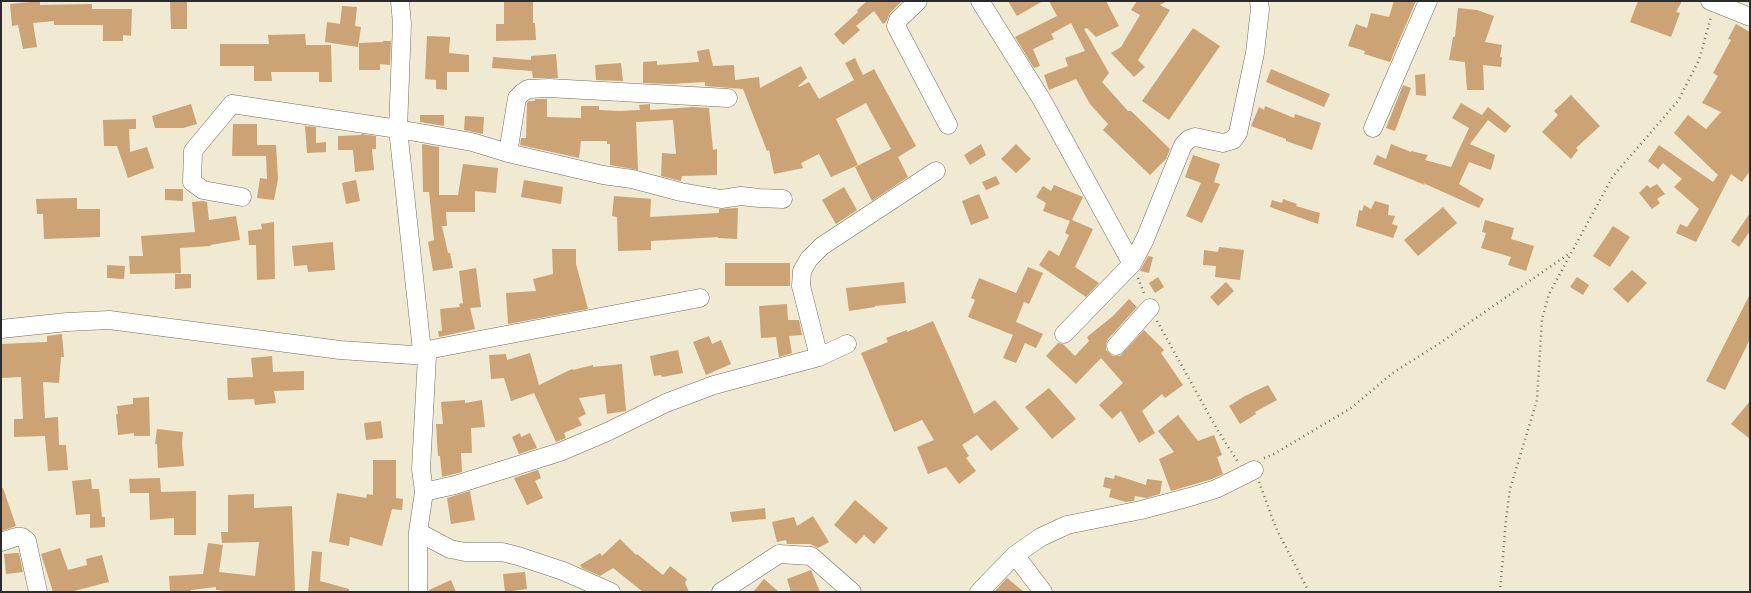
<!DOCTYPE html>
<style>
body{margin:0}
#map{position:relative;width:1751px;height:593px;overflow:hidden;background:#efead1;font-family:Mali,sans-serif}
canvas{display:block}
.frame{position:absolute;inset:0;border:2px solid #2b2b2b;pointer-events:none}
</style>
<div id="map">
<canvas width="1751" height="593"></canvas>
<div class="frame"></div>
</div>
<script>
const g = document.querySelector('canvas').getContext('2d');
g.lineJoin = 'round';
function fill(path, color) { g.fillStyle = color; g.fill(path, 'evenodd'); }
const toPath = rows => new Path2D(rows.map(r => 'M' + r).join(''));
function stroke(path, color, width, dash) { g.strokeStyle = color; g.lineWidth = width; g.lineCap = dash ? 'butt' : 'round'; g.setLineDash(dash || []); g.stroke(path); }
fill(toPath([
 [40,1,40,5,92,4,92,9,132,9,131,36,123,35,123,41,103,41,103,25,54,25,54,21,33,23,37,47,23,49,18,25,12,26,10,4],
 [187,1,187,29,171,29,170,2],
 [867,1,902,1,890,13,886,22,883,24,874,11,856,26,860,30,843,45,834,34,858,12,857,10],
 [1008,1,1043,1,1017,16],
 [1049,1,1106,1,1119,26,1096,37,1087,28,1084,29,1109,73,1102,82,1128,111,1131,111,1170,149,1166,159,1150,175,1103,130,1108,124,1090,104,1076,79,1049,90,1044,75,1068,66,1065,58,1085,51,1071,23,1051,34,1054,39,1033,49,1040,66,1034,68,1015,37,1057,16],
 [1137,1,1167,1,1160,5,1170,10,1138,60,1145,67,1134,77,1111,53,1121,47,1140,15,1131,10],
 [1394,1,1416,1,1390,62,1364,54,1365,51,1348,46,1356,24,1367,28,1371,13,1389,17],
 [1638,1,1682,1,1676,12,1680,13,1671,37,1630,22],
 [504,2,533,2,533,23,535,23,536,40,496,41,496,24,504,24],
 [342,6,357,7,355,26,361,27,358,47,325,42,327,22,340,24],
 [1458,8,1477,10,1494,16,1485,42,1502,45,1500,57,1502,57,1501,67,1483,65,1484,90,1467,90,1465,62,1449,60,1453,37,1455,37],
 [1736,24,1750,32,1750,171,1742,182,1731,174,1696,242,1676,233,1680,224,1687,227,1699,209,1674,187,1682,179,1663,163,1658,169,1648,161,1659,145,1713,182,1718,175,1674,133,1688,115,1706,129,1721,112,1702,103,1718,76,1713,73,1731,40,1728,39],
 [1193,28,1220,46,1169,120,1142,101],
 [305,34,306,45,331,45,332,82,319,82,319,72,271,72,272,81,254,81,254,66,220,66,220,44,269,44,268,35],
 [427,36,450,37,449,53,469,55,469,72,447,72,447,90,436,89,436,80,425,79],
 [383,41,391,41,390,65,380,64,380,70,359,70,359,43,383,42],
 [709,49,713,66,734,65,735,80,759,77,760,88,801,66,807,78,798,86,799,87,809,82,819,99,854,80,845,63,855,58,863,75,874,69,916,146,898,157,908,177,872,201,855,167,891,149,866,103,836,119,858,165,831,177,819,154,801,163,803,168,774,174,769,150,767,151,743,89,705,86,705,82,670,84,643,83,643,62,657,61,657,65,699,62,697,51],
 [556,54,558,78,533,78,532,71,492,68,493,57,531,60,531,56],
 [621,63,623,81,596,80,595,65],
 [1271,69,1330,94,1324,107,1266,82],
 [1425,74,1426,96,1416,95,1415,75],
 [1403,85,1411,88,1395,131,1386,128],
 [1571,95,1600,126,1576,148,1578,150,1571,159,1542,132,1558,115,1554,111],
 [535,99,547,99,547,117,581,118,581,106,599,106,599,110,620,111,640,110,639,105,650,104,650,110,693,107,709,108,713,150,717,149,717,175,682,176,681,181,661,176,662,153,676,154,673,120,636,122,638,170,610,165,610,144,607,144,607,141,581,141,579,158,520,145,521,138,526,138,527,103,529,101,535,101],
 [1461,103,1485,117,1482,115,1488,107,1511,126,1505,133,1488,120,1470,144,1495,155,1491,170,1469,162,1459,184,1484,199,1479,208,1423,183,1425,185,1373,164,1377,155,1386,159,1391,144,1411,152,1411,151,1428,155,1425,160,1451,167,1469,128,1452,118],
 [191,104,197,124,183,128,155,128,152,116],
 [1265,106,1294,118,1295,114,1321,123,1312,150,1286,141,1286,139,1251,126,1259,107,1264,110],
 [420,115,444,115,444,126,420,122],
 [465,116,484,117,483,134,464,130],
 [136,119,136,129,129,129,130,152,147,147,154,168,128,178,117,146,104,146,103,120],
 [233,124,257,124,257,145,276,145,278,179,274,200,257,198,260,178,267,179,266,156,232,156],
 [305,126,316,127,316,143,326,142,326,152,307,153],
 [361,134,376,136,376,149,372,149,374,170,355,172,353,150,338,150,338,136,361,135],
 [422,144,439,147,439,195,458,195,463,164,498,168,496,193,475,191,475,212,446,212,447,226,442,226,448,253,450,253,453,268,433,271,428,242,434,240,429,192,423,192],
 [981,144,986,155,970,165,964,155],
 [1016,144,1031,159,1016,173,1001,159],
 [1193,155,1220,164,1214,182,1220,184,1202,223,1186,216,1201,183,1185,177],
 [996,176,1000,184,986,190,982,182],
 [356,180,360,201,346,204,342,183],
 [524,180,563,187,561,204,521,197],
 [1657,184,1665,194,1657,199,1660,203,1652,209,1639,193,1647,185,1650,188],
 [1054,185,1083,197,1072,220,1093,229,1075,267,1099,283,1086,297,1039,265,1049,250,1059,256,1069,235,1065,233,1070,221,1043,211,1046,203,1036,197,1043,186,1051,191],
 [844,187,857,210,836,224,822,200],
 [165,189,183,189,183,201,165,200],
 [979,194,989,218,971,225,962,201],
 [614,196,651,199,650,217,719,213,719,209,738,208,737,239,718,238,718,237,651,241,651,250,618,251,617,217,612,216],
 [77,198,77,209,100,209,100,237,44,239,43,214,37,214,36,199],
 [1283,199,1297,204,1296,206,1320,213,1318,224,1270,207,1272,200,1282,203],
 [203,201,207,202,209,220,236,216,240,240,210,245,211,246,180,248,181,273,130,274,129,256,143,256,141,236,195,232,192,202],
 [1375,201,1389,205,1388,215,1395,216,1392,224,1398,226,1393,238,1356,226,1359,210,1362,211,1364,205,1371,209],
 [1443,207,1457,223,1418,256,1404,240],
 [1750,213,1750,231,1739,247,1731,241],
 [1485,220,1514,228,1511,239,1534,246,1526,271,1508,265,1511,257,1481,248,1486,233,1482,232],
 [274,222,275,279,257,280,256,245,249,245,248,231,262,229,261,224],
 [1613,226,1630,237,1610,267,1593,256],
 [333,242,335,270,308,272,307,265,294,266,292,246],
 [1219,247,1244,250,1240,280,1215,277,1216,266,1203,265,1204,250,1218,252],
 [552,249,576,249,576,264,588,309,508,324,506,293,536,291,533,279,553,274],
 [1148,256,1153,257,1149,273,1140,271],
 [725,263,790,263,790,286,725,286],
 [107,265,125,266,124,279,107,278],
 [1028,267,1043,273,1029,304,1024,302,1016,322,1043,334,1036,348,1025,343,1016,363,1003,358,1013,335,968,317,975,300,971,298,979,278,1016,293],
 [476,268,481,307,470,308,475,329,439,337,438,331,442,331,440,309,460,307,459,304,463,303,459,271],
 [1632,270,1647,283,1628,303,1613,289],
 [175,274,191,274,191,288,175,289],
 [1158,277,1164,287,1155,293,1149,283],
 [1577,277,1589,285,1583,295,1570,287],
 [904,282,906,303,875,306,875,307,849,311,846,288],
 [1226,282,1234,291,1218,306,1210,297],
 [1750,294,1750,339,1725,390,1706,381],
 [1129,299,1137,307,1108,339,1106,344,1106,350,1113,356,1120,356,1144,330,1164,350,1161,353,1183,385,1165,398,1162,394,1142,411,1155,433,1139,443,1121,411,1112,419,1099,405,1123,383,1101,358,1076,384,1046,356,1058,343,1063,344,1075,356,1089,341,1087,337,1113,316],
 [787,304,788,320,799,320,802,335,789,336,792,353,779,357,776,337,761,338,759,306],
 [933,321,974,414,995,400,1019,429,991,451,977,435,962,445,969,456,966,458,976,471,959,484,946,467,928,474,917,447,934,440,922,420,894,432,861,353,888,342,886,338,907,330,907,332],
 [62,334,64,357,61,357,59,383,43,382,45,418,58,417,59,445,66,445,68,470,48,471,45,436,14,437,14,419,23,419,21,377,1,378,1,344,47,342,47,336],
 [709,336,712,344,721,340,731,364,706,375,693,342],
 [678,350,683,373,662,377,661,375,654,376,650,356],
 [530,353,539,385,572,369,573,370,593,365,593,367,622,364,626,411,607,414,605,394,579,398,586,414,578,418,582,425,564,433,566,438,556,442,534,393,511,401,504,378,491,379,489,355,506,354,507,360],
 [272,356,273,372,304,371,304,390,274,391,276,403,255,405,254,399,228,400,227,378,253,377,251,358],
 [1268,385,1277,400,1255,412,1256,414,1240,424,1229,406,1245,396],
 [1049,388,1076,419,1052,439,1025,407],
 [149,397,150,436,134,436,134,433,118,435,116,414,118,414,117,406,133,404,133,398],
 [465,400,465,403,482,400,485,427,471,428,472,453,461,453,462,472,442,477,440,456,438,456,436,424,443,424,441,402],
 [1750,401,1750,439,1731,424],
 [1178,415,1198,441,1214,435,1222,455,1217,457,1223,474,1212,479,1171,491,1159,459,1174,452,1158,431],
 [381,421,383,438,366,440,364,423],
 [157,429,183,432,182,443,184,466,158,468,157,444,155,444],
 [520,433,521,437,530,433,537,448,519,454,512,437],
 [373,460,396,460,396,498,403,499,402,510,392,509,382,546,350,537,349,546,329,542,337,493,366,498,367,494,373,495],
 [538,470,541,478,535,481,543,498,527,505,514,478],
 [1115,475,1146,485,1147,479,1162,481,1160,494,1146,498,1135,496,1134,501,1126,502,1109,497,1111,489,1103,487,1105,477,1114,479],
 [160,478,161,492,196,491,196,535,174,535,174,518,150,520,149,493,130,493,129,479],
 [91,479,92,489,99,489,102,517,105,517,105,527,90,528,90,514,76,515,72,481],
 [3,488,16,526,2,531,1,489],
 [470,491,475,520,451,524,447,498],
 [254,494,254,508,292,506,295,592,235,592,216,590,216,587,191,590,191,592,170,592,169,576,203,574,208,543,223,545,219,572,255,576,259,542,222,543,221,532,228,532,228,495],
 [855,500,888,528,874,544,864,535,856,544,834,525],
 [765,508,766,519,732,522,730,512],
 [813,516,829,542,818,548,810,544,787,544,786,540,777,542,772,522,794,517,797,526],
 [620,539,636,555,637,554,663,575,670,566,687,579,685,583,689,592,643,592,613,568,600,576,582,568,580,565,600,553,602,556],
 [60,548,68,570,87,565,86,559,102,555,109,582,70,592,53,592,41,554],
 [312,551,322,552,320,581,349,589,349,592,308,592],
 [16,553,19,553,23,572,6,574,4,554],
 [811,570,820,592,791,592,787,579],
 [525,572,527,589,505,592,503,574],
 [1007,578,1024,592,994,592],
 [764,579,779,592,753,592],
 [451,580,456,592,429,592,429,590]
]), '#cca374');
const minor = toPath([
 [400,1,402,24,398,129,422,351,427,356,421,469,424,492,418,532,418,592],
 [918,1,898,20,896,26,948,125],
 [980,1,1042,100,1132,264],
 [1710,1,1750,17],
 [1373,128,1428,1],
 [508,153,517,98,522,93,528,89,549,88,728,98],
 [242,197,203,190,192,182,193,151,232,104,398,129,472,142,508,153,603,175,632,179,681,192,721,199,741,196,759,198,783,199],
 [1,329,67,322,109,320,340,350,427,356],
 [1064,334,1132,264,1145,239,1183,145,1189,139,1195,137,1223,143,1233,140,1238,133,1255,53,1260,9,1259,1],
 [1116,346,1150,308],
 [422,351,700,298],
 [819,357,801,286,802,271,809,259,822,246,936,171],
 [424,492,455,485,560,452,607,432,666,403,714,385,819,357,847,344],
 [418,532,450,549,465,552,502,552,518,556,563,571,611,592],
 [1,542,16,537,22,537,27,541,38,592],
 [1015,555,1043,592],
 [721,592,779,554,811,556,852,592],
 [979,592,1015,555,1041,537,1067,525,1141,510,1190,497,1216,489,1254,470]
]);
stroke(minor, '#706e65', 19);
stroke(toPath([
 [1138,278,1145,296],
 [1157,321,1218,431,1238,462],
 [1264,458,1274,454,1351,408,1394,372,1437,345,1570,253],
 [1259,482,1276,528,1309,592],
 [1500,592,1506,520,1510,489,1537,400,1542,319,1549,294,1613,176,1678,101,1699,60,1711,17]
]), '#706e65', 2.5, [1, 4]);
stroke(minor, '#fff', 18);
</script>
